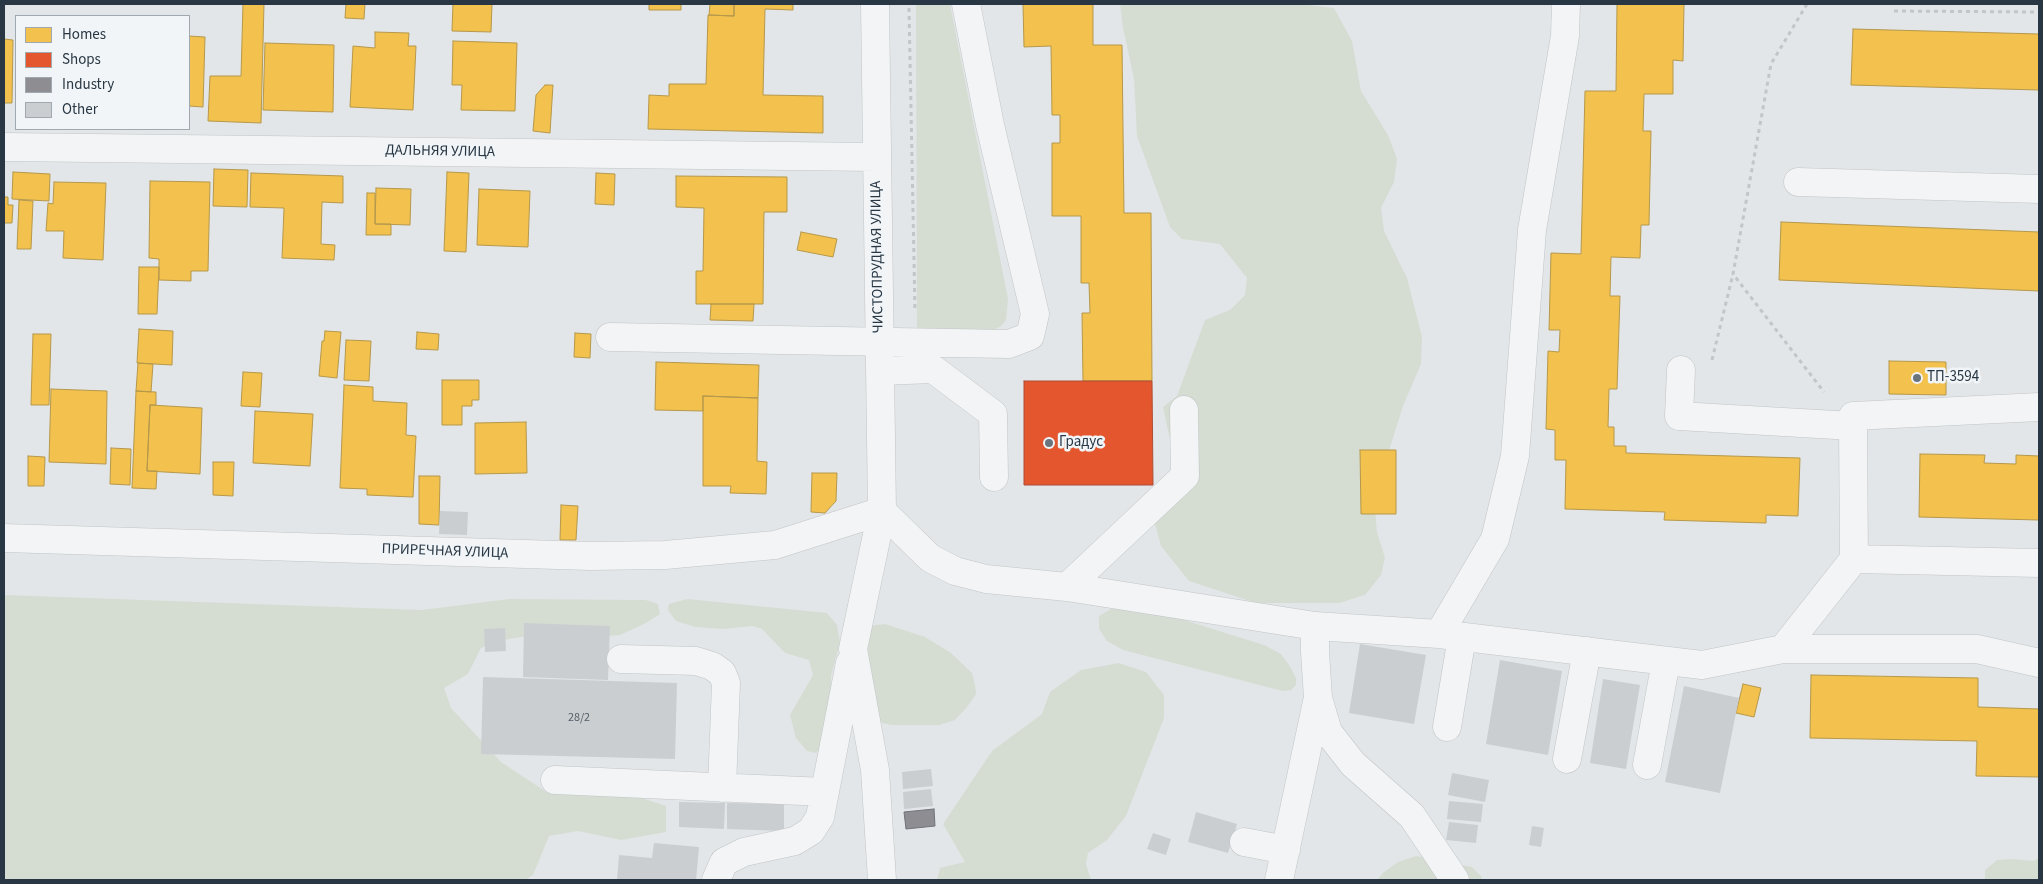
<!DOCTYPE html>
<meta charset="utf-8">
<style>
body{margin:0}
#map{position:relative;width:2043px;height:884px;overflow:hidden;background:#e3e6e8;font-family:"Source Sans 3",sans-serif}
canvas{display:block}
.frame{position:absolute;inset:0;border:5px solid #283743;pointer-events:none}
.legend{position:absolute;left:15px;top:15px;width:175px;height:115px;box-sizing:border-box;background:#f1f5f8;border:1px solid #a1a9b0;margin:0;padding:6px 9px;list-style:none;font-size:15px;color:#283743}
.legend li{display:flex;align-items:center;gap:10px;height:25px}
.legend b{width:25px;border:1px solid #a1a9b0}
</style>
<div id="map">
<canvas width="2043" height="884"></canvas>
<div class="frame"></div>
<ul class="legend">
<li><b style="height:14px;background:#f2c14e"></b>Homes</li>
<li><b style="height:14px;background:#e4572e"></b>Shops</li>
<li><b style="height:14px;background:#8d8d92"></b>Industry</li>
<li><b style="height:14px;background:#cbced1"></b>Other</li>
</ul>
</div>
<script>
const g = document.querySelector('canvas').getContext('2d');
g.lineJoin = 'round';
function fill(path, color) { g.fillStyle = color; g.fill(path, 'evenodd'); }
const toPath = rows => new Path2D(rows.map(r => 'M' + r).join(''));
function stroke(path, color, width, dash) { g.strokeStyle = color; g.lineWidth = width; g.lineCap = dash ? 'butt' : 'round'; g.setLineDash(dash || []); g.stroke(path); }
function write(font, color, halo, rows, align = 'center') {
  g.font = font + ' "Source Sans 3",sans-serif'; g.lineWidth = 5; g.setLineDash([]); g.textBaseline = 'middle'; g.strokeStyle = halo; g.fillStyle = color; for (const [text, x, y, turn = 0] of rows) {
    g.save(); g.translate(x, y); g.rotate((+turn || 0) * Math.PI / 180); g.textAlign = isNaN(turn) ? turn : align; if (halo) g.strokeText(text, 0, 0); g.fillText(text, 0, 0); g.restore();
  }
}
fill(toPath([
 [916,4,950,4,1008,299,1006,320,1001,326,992,331,917,331],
 [1120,4,1299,4,1334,8,1352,41,1361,91,1388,135,1397,159,1394,182,1381,208,1384,231,1407,278,1422,337,1421,364,1403,406,1374,498,1377,532,1385,558,1381,575,1365,595,1339,603,1256,603,1189,581,1161,546,1150,505,1177,472,1163,407,1177,396,1205,320,1230,310,1245,295,1247,278,1220,244,1182,239,1170,227,1137,136,1134,79,1123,28],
 [4,595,422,610,509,599,646,600,658,604,660,614,646,623,620,635,585,638,534,635,496,641,481,648,468,674,444,688,451,708,501,762,548,793,626,793,666,806,666,832,621,840,578,831,549,836,533,875,525,880,4,880],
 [687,599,827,613,837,625,840,642,831,676,831,710,826,743,816,753,807,751,796,738,790,715,813,675,809,660,785,653,762,629,752,626,724,629,695,627,676,621,668,610,669,604],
 [1124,606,1139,606,1264,645,1281,654,1291,668,1296,678,1296,685,1291,690,1283,691,1123,650,1107,641,1099,629,1099,616,1111,609],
 [885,624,925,637,951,653,972,673,975,685,976,694,967,707,955,720,939,725,892,725,882,723,875,713,862,646,868,626],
 [1119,663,1146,672,1164,695,1164,718,1126,816,1107,840,1088,853,1086,864,1091,880,937,880,940,868,965,862,943,824,992,751,1042,714,1050,692,1081,670],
 [1416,856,1472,867,1481,876,1482,880,1377,880,1384,872,1398,862],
 [2039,858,2039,880,1985,880,1985,870,1997,860,2012,859,2033,861]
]), '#d5ddd3');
const homes = toPath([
 [243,4,264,4,261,123,208,121,210,76,241,76,243,4],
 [346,4,365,4,364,19,345,18,346,4],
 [453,4,492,4,491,32,452,31,453,4],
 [649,4,681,4,681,10,649,10,649,4],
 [710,4,734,4,734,16,709,15,710,4],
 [734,4,793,4,793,10,765,9,763,95,823,96,823,133,648,129,649,95,669,96,669,84,706,84,708,15,734,16,734,4],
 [1023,4,1093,4,1093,45,1122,45,1124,213,1151,213,1152,381,1083,381,1082,313,1090,313,1089,283,1081,283,1081,216,1052,216,1052,143,1060,143,1060,115,1052,115,1051,46,1024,47,1023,4],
 [1617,4,1684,4,1683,61,1673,60,1673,94,1644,94,1643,131,1651,131,1649,225,1641,225,1640,258,1611,257,1610,296,1620,296,1617,389,1609,389,1608,427,1614,427,1614,446,1626,446,1626,453,1800,458,1798,516,1766,515,1766,523,1664,520,1665,512,1565,509,1566,460,1555,460,1555,430,1546,429,1548,351,1559,352,1560,330,1549,330,1551,253,1581,254,1585,91,1616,91,1617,4],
 [1853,29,2039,34,2039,90,1851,85,1853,29],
 [375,32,409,33,408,46,416,46,413,110,350,107,353,46,375,48,375,32],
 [189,36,205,37,203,107,189,106,189,36],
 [4,39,13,40,12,103,4,103,4,39],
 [453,41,517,43,515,111,461,110,462,85,452,85,453,41],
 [265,43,334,45,333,112,263,110,265,43],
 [545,85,553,85,550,133,533,131,536,95,545,85],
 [214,169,248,170,247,207,213,206,214,169],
 [13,172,50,174,49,201,12,199,13,172],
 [447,172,469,173,466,252,444,251,447,172],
 [251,173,343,176,343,203,322,202,321,244,335,245,334,260,282,258,284,208,250,207,251,173],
 [596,173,615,174,614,205,595,204,596,173],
 [676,176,787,177,787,212,764,212,763,304,696,304,696,271,703,271,704,208,676,207,676,176],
 [150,181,210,182,208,271,191,271,191,281,159,280,159,259,149,258,150,181],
 [54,182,106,183,103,260,63,258,64,231,46,231,48,203,53,204,54,182],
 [376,188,411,189,410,225,375,224,376,188],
 [479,189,530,191,528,247,477,245,479,189],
 [367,193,375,193,375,224,391,224,391,235,366,235,367,193],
 [4,197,8,197,8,205,13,205,12,223,4,223,4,197],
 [19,200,33,201,31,249,17,249,19,200],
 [1781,222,2039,232,2039,291,1779,280,1781,222],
 [801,232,837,239,833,257,797,250,801,232],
 [139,267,159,267,157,314,138,314,139,267],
 [711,304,754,304,753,321,710,320,711,304],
 [139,329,173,331,172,365,137,363,139,329],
 [325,331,341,332,337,378,319,376,322,341,324,341,325,331],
 [417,332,439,334,438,350,416,349,417,332],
 [575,333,591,334,590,358,574,357,575,333],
 [33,334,51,334,49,405,31,405,33,334],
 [346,340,371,341,369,381,344,380,346,340],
 [1889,361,1946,362,1946,395,1889,394,1889,361],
 [656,362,759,365,758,398,703,396,703,411,655,410,656,362],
 [138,363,153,364,151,392,136,391,138,363],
 [243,372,262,373,260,407,241,406,243,372],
 [442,380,479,380,479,400,472,400,472,406,462,406,462,425,442,425,442,380],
 [344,385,373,387,373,401,407,403,406,435,416,436,413,497,367,495,367,489,340,488,344,385],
 [51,389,107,391,106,464,49,462,51,389],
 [136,391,156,392,156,405,150,405,147,471,157,471,156,489,132,488,136,391],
 [703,396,758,398,757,461,767,462,766,494,730,493,731,486,703,486,703,396],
 [150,405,202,408,200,474,147,471,150,405],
 [255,411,313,414,310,466,253,463,255,411],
 [526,422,527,473,475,474,475,423,526,422],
 [111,448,131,449,130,485,110,484,111,448],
 [1360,450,1396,450,1396,514,1361,514,1360,450],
 [1920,454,1985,455,1984,463,2016,464,2016,455,2039,456,2039,520,1919,517,1920,454],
 [28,456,45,457,44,486,28,486,28,456],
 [213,462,234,462,233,496,213,495,213,462],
 [812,473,837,473,836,501,825,513,811,512,812,473],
 [419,476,440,476,439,525,419,524,419,476],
 [561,505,578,506,576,540,560,540,561,505],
 [1811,675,1978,678,1978,707,2039,709,2039,777,1976,776,1977,741,1810,738,1811,675],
 [1743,684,1761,688,1754,717,1736,713,1743,684]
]);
fill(homes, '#f2c14e');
stroke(homes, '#b5984b', 1);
const shops = toPath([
 [1024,381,1152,381,1153,485,1024,485,1024,381]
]);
fill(shops, '#e4572e');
stroke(shops, '#ac4d34', 1);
const industry = toPath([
 [934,809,935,826,906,829,904,812,934,809]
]);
fill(industry, '#8d8d92');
stroke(industry, '#6f737a', 1);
fill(toPath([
 [440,511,468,512,467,535,439,534],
 [524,623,610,626,608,680,523,677],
 [505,628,506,651,485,652,484,629],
 [1360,644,1426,655,1414,724,1349,713],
 [1500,660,1562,671,1548,755,1486,744],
 [483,677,677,683,675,759,481,754],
 [1603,679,1640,685,1626,769,1590,763],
 [1684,686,1739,698,1720,793,1665,782],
 [931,769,933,786,903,789,902,772],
 [1452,773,1489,780,1485,802,1448,795],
 [931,789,933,806,904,809,903,792],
 [1449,801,1483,804,1481,822,1447,819],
 [679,802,725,803,724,829,679,827],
 [727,803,784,804,784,831,727,829],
 [1196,812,1237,824,1228,853,1188,842],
 [1449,822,1478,825,1476,843,1446,840],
 [1532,826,1544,828,1541,847,1529,845],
 [1153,833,1171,839,1166,855,1147,849],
 [654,843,699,847,696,880,617,880,619,855,652,858]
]), '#cbced1');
const minor = toPath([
 [875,4,882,511,853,649,875,770,882,880],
 [4,147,876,157],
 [1798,182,2039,189],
 [610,337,1009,344,1030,336,1035,314,990,125,966,4],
 [1681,370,1679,416,1853,426],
 [880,371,933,369,993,414,994,477],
 [2039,407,1853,416,1853,426,1854,559,2039,563],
 [882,511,930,558,955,571,986,579,1067,587,1315,626,1439,634,1702,665,1783,649,1977,649,2039,663],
 [4,538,590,556,665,555,775,545,882,511],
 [1067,587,1185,476,1184,410],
 [1315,626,1315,652,1318,698,1328,732,1353,764,1412,816,1455,880],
 [1439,634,1495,539,1515,456,1532,230,1565,36,1566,4],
 [1783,649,1854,559],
 [621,659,696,661,712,666,722,673,726,683,722,788],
 [1447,727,1462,637],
 [1567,759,1587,651],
 [1647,765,1666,661],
 [555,780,825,792],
 [1244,842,1286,850],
 [716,880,724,862,744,852,795,841,811,831,820,817,850,663],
 [1279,880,1317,702]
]);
stroke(minor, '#c1c4c6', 29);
stroke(toPath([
 [1807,4,1771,64,1733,274,1824,392],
 [909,8,915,312],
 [1894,11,2039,12],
 [1712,360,1733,274]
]), '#c1c6c8', 3, [4, 4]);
stroke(minor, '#f2f4f5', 28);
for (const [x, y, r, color] of [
 [1917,378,5,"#69747d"],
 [1049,443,5,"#69747d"]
]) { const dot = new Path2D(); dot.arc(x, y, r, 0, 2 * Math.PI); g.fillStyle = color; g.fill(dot); stroke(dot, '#f1f5f8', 2); }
write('12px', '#525e67', null, [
 ["28/2",579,718]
]);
write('15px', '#283743', '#f1f5f8', [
 ["ДАЛЬНЯЯ УЛИЦА",440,152,1],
 ["ЧИСТОПРУДНАЯ УЛИЦА",878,257,-91],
 ["ПРИРЕЧНАЯ УЛИЦА",445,552,2]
]);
write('15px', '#283743', '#f1f5f8', [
 ["ТП-3594",1927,378],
 ["Градус",1059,443]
], 'left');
</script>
